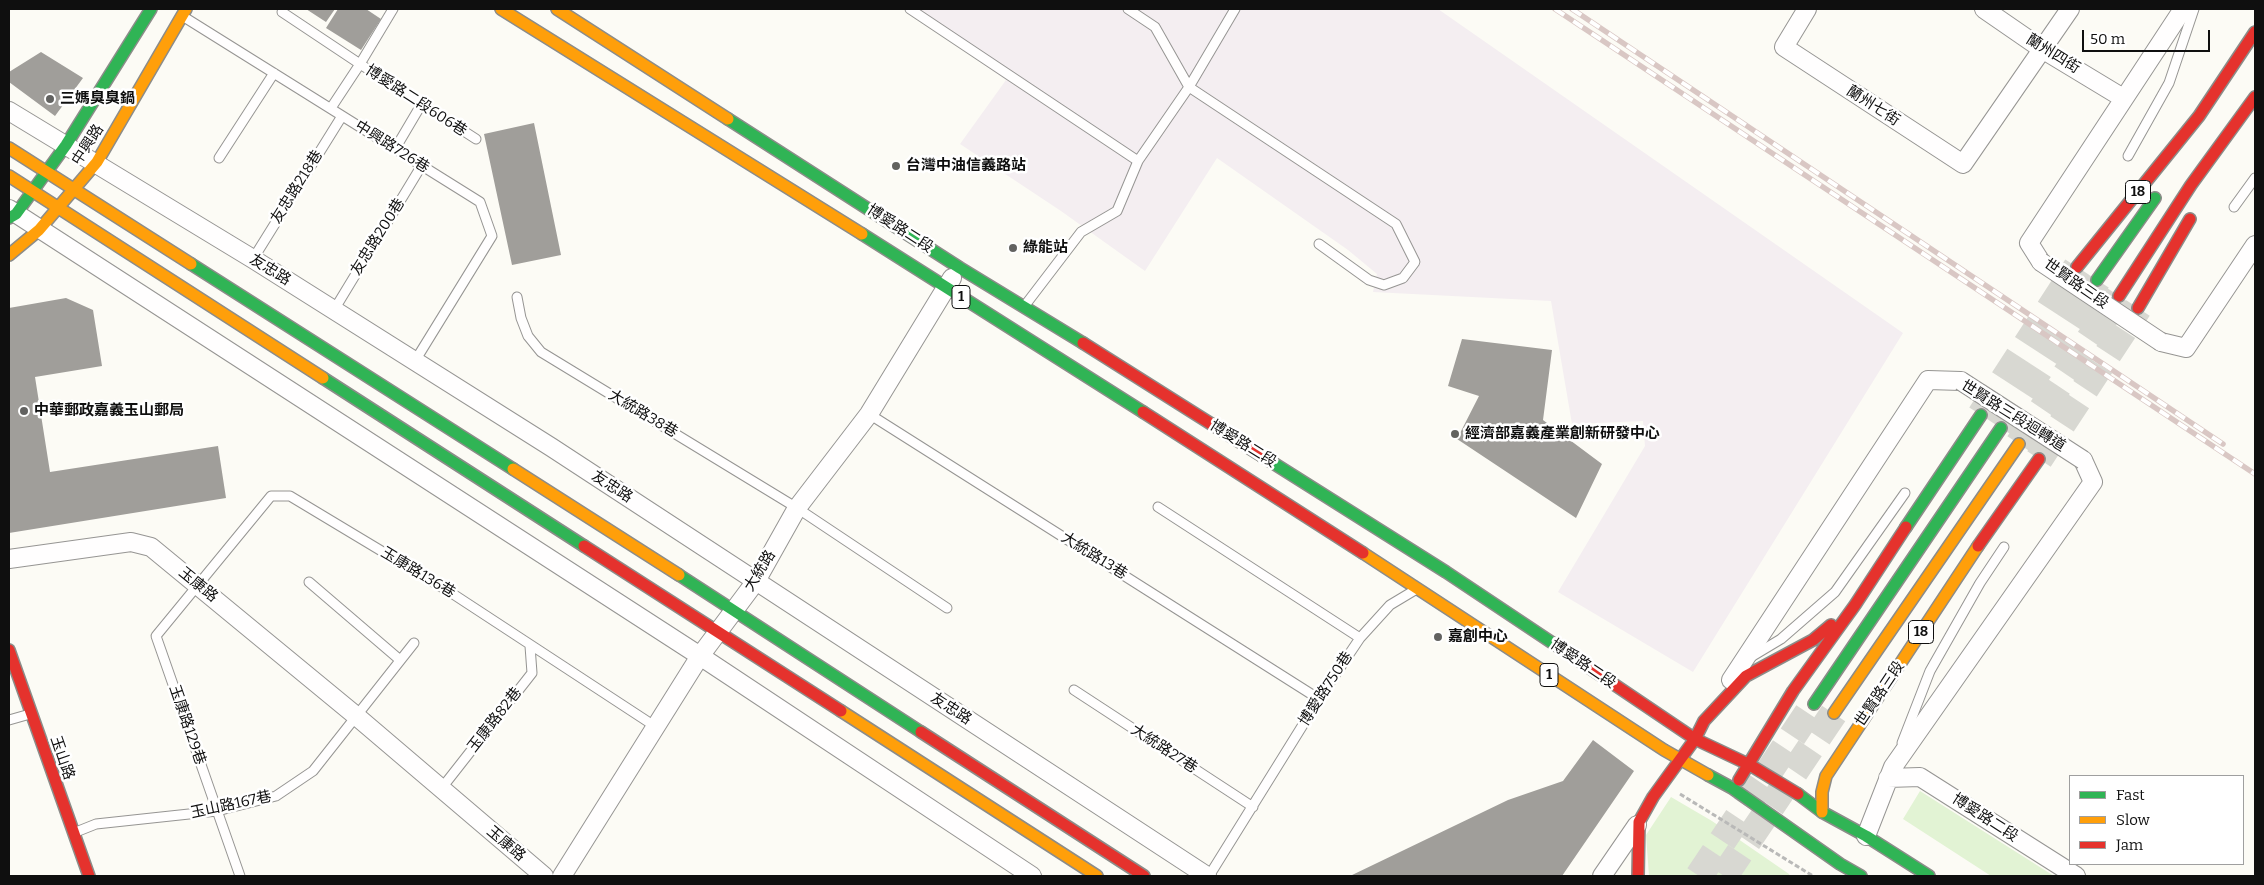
<!DOCTYPE html>
<meta charset="utf-8">
<style>
body{margin:0}
#map{position:relative;width:2264px;height:885px;overflow:hidden;background:#fcfbf5;font-family:Bitter,serif}
canvas{display:block}
.frame{position:absolute;inset:0;border:10px solid #0f0f0f;pointer-events:none}
.legend{position:absolute;left:2069px;top:775px;width:175px;height:90px;box-sizing:border-box;background:#fff;border:1px solid #9f9f9f;margin:0;padding:6px 9px;list-style:none;font-size:15px;color:#0f0f0f}
.legend li{display:flex;align-items:center;gap:10px;height:25px}
.legend b{width:25px;border:1px solid #9f9f9f}
.scale{position:absolute;left:2082px;top:30px;width:128px;height:22px;box-sizing:border-box;border:2px solid #0f0f0f;border-top:0;padding-left:6px;font-size:15px;line-height:18px;white-space:nowrap;color:#0f0f0f;-webkit-text-stroke:4px #fff;paint-order:stroke}
</style>
<div id="map">
<canvas width="2264" height="885"></canvas>
<div class="frame"></div>
<ul class="legend">
<li><b style="height:6px;background:#30b455"></b>Fast</li>
<li><b style="height:6px;background:#ff9f0a"></b>Slow</li>
<li><b style="height:6px;background:#e5322d"></b>Jam</li>
</ul>
<div class="scale">50 m</div>
</div>
<script>
const g = document.querySelector('canvas').getContext('2d');
g.lineJoin = 'round';
function fill(path, color) { g.fillStyle = color; g.fill(path, 'evenodd'); }
const toPath = rows => new Path2D(rows.map(r => 'M' + r).join(''));
function stroke(path, color, width, dash) { g.strokeStyle = color; g.lineWidth = width; g.lineCap = dash ? 'butt' : 'round'; g.setLineDash(dash || []); g.stroke(path); }
function write(font, color, halo, rows, align = 'center') {
  g.font = font + ' Bitter,"Noto Sans TC",serif'; g.lineWidth = 5; g.setLineDash([]); g.textBaseline = 'middle'; g.strokeStyle = halo; g.fillStyle = color; for (const [text, x, y, turn = 0] of rows) {
    g.save(); g.translate(x, y); g.rotate((+turn || 0) * Math.PI / 180); g.textAlign = isNaN(turn) ? turn : align; if (halo) g.strokeText(text, 0, 0); g.fillText(text, 0, 0); g.restore();
  }
}
fill(toPath([
 [904,9,1438,9,1903,333,1693,672,1558,592,1645,446,1643,421,1572,424,1551,301,1373,292,1377,274,1348,250,1217,158,1145,271,1061,211,960,144,1006,80]
]), '#f4eef1');
fill(toPath([
 [1920,791,2054,876,1991,876,1903,819],
 [1671,797,1712,821,1789,874,1790,876,1649,876,1646,835]
]), '#e2f3d4');
fill(toPath([
 [306,9,335,9,326,22],
 [338,9,366,9,381,19,361,50,326,28],
 [41,52,83,78,55,116,9,82,9,72],
 [534,123,561,255,512,265,484,134],
 [66,298,93,310,102,366,35,377,50,472,218,446,226,498,9,533,9,308],
 [1462,339,1552,350,1543,420,1602,464,1576,518,1457,439,1479,396,1448,386],
 [1593,740,1634,771,1562,876,1350,876,1508,800,1563,781]
]), '#a09e9a');
stroke(toPath([
 [1981,415,2077,267],
 [2001,428,2097,280],
 [2019,444,2119,296],
 [2039,459,2138,308],
 [1699,876,1814,704],
 [1724,876,1834,713]
]), '#d8d8d2', 28, [28, 14]);
const lane = toPath([
 [393,9,360,64,476,139],
 [910,9,1138,161],
 [1128,9,1155,27,1189,87,1396,224,1415,262,1403,278,1384,285,1369,280,1319,244],
 [282,12,360,64,331,108],
 [184,17,480,202,492,236,415,361],
 [395,149,421,105],
 [2128,156,2169,83,2194,9],
 [219,158,274,73],
 [2234,207,2255,178],
 [253,259,342,116],
 [517,297,521,318,528,336,541,352,797,508,947,608],
 [1026,304,1081,232,1117,211,1138,161,1189,87,1235,9],
 [334,310,422,165],
 [869,414,1319,699],
 [1158,507,1360,638],
 [309,582,400,660],
 [1751,657,1781,639,1835,592,1905,493],
 [1074,690,1253,807],
 [9,720,30,714],
 [1902,743,1930,671,1980,583,2004,547],
 [441,789,532,673,530,646],
 [76,832,96,824,217,811,276,796,313,771,414,643],
 [240,876,156,636,271,496,290,496,453,594,656,727],
 [1209,876,1319,699,1360,638,1390,605,1415,590]
]);
const street = toPath([
 [1807,9,1784,47,1963,164,2070,9],
 [1984,9,2042,49,2123,98],
 [9,111,253,259,551,447,1207,876],
 [9,209,700,656,1032,876],
 [2041,262,2029,243,2183,9],
 [2161,342,2186,348,2255,245],
 [9,559,131,542,151,547,355,715,544,876],
 [1731,680,1928,380,1961,381],
 [1888,778,1920,777,2076,876],
 [1866,836,1893,767,2093,482,2083,460],
 [562,876,700,656,756,581,797,508,869,414,952,278],
 [1602,876,1637,825]
]);
const fast = toPath([
 [728,119,960,268,1083,343],
 [9,218,16,214,66,145,151,9],
 [862,234,1143,412],
 [191,264,513,469],
 [2097,280,2155,198],
 [323,378,584,546],
 [1262,456,1446,572,1575,658],
 [1906,527,1981,415],
 [679,575,921,732],
 [1814,704,2001,428],
 [1708,775,1732,788,1840,864,1861,876],
 [1798,794,1822,812,1866,836,1929,876]
]);
const slow = toPath([
 [501,9,862,234],
 [557,9,728,119],
 [9,148,191,264],
 [9,176,323,378],
 [9,255,39,230,97,162,186,9],
 [513,469,679,575],
 [1363,553,1664,750,1708,775],
 [841,711,1097,876],
 [1834,713,2019,444],
 [1822,812,1822,792,1826,776,1978,546]
]);
const jam = toPath([
 [2077,267,2199,116,2255,32],
 [2119,296,2191,185,2255,97],
 [2138,308,2190,219],
 [1083,343,1262,456],
 [1143,412,1363,553],
 [584,546,841,711],
 [1978,546,2039,459],
 [9,650,89,876],
 [1575,658,1695,739,1750,765,1798,794],
 [921,732,1144,876],
 [1739,780,1793,691,1855,605,1906,527],
 [1638,876,1639,822,1653,797,1695,739,1704,721,1746,676,1813,640,1831,625]
]);
stroke(lane, '#969593', 11);
stroke(street, '#969593', 20);
stroke(fast, '#8c8c89', 14);
stroke(slow, '#8c8c89', 14);
stroke(jam, '#8c8c89', 14);
stroke(toPath([
 [1680,794,1813,876]
]), '#b9b9b8', 3, [5, 2.5]);
stroke(lane, '#fffefe', 9);
stroke(street, '#fffefe', 18);
stroke(fast, '#30b455', 11);
stroke(slow, '#ff9f0a', 11);
stroke(jam, '#e5322d', 11);
const rail = toPath([
 [1555,9,2255,474],
 [1572,9,2223,444]
]);
stroke(rail, '#d9c7c4', 5.5);
stroke(rail, '#fff', 4, [11]);
const streetBridge = toPath([
 [2041,262,2161,342],
 [1961,381,2083,460]
]);
stroke(streetBridge, '#969593', 20, []);
stroke(streetBridge, '#fffefe', 18);
for (const [x, y, r, color] of [
 [50,99,5,"#626260"],
 [896,166,5,"#626260"],
 [1013,248,5,"#626260"],
 [24,411,5,"#626260"],
 [1455,434,5,"#626260"],
 [1438,637,5,"#626260"]
]) { const dot = new Path2D(); dot.arc(x, y, r, 0, 2 * Math.PI); g.fillStyle = color; g.fill(dot); stroke(dot, '#fff', 2); }
for (const [x, y, w] of [
 [2138,192,25],
 [961,297,18],
 [1921,632,25],
 [1549,675,18]
]) { const box = new Path2D(); box.roundRect(x - w / 2, y - 11.5, w, 23, 4); g.fillStyle = '#fff'; g.fill(box); stroke(box, '#0f0f0f', 1); }
write('bold 14px', '#0f0f0f', null, [
 ["18",2138,192],
 ["1",961,297],
 ["18",1921,632],
 ["1",1549,675]
]);
write('15px', '#0f0f0f', '#fff', [
 ["蘭州四街",2053,54,32],
 ["博愛路二段606巷",416,101,33],
 ["蘭州七街",1873,106,33],
 ["中興路",88,145,-57],
 ["中興路726巷",392,147,32],
 ["友忠路218巷",297,187,-58],
 ["博愛路二段",900,229,33],
 ["友忠路200巷",378,237,-58],
 ["友忠路",270,270,32],
 ["世賢路三段",2076,284,35],
 ["大統路38巷",643,414,31],
 ["世賢路三段迴轉道",2013,416,32],
 ["博愛路二段",1243,444,32],
 ["友忠路",612,487,33],
 ["大統路13巷",1094,556,32],
 ["大統路",760,571,-58],
 ["玉康路136巷",418,573,31],
 ["玉康路",198,585,39],
 ["博愛路二段",1583,664,34],
 ["博愛路750巷",1326,689,-57],
 ["世賢路三段",1880,694,-56],
 ["友忠路",951,709,33],
 ["玉康路82巷",495,720,-52],
 ["玉康路129巷",187,725,71],
 ["大統路27巷",1164,749,33],
 ["玉山路",62,758,71],
 ["玉山路167巷",231,805,-12],
 ["博愛路二段",1985,818,33],
 ["玉康路",506,844,40]
]);
write('bold 15px', '#0f0f0f', '#fff', [
 ["三媽臭臭鍋",60,99],
 ["台灣中油信義路站",906,166],
 ["綠能站",1023,248],
 ["中華郵政嘉義玉山郵局",34,411],
 ["經濟部嘉義產業創新研發中心",1465,434],
 ["嘉創中心",1448,637]
], 'left');
</script>
